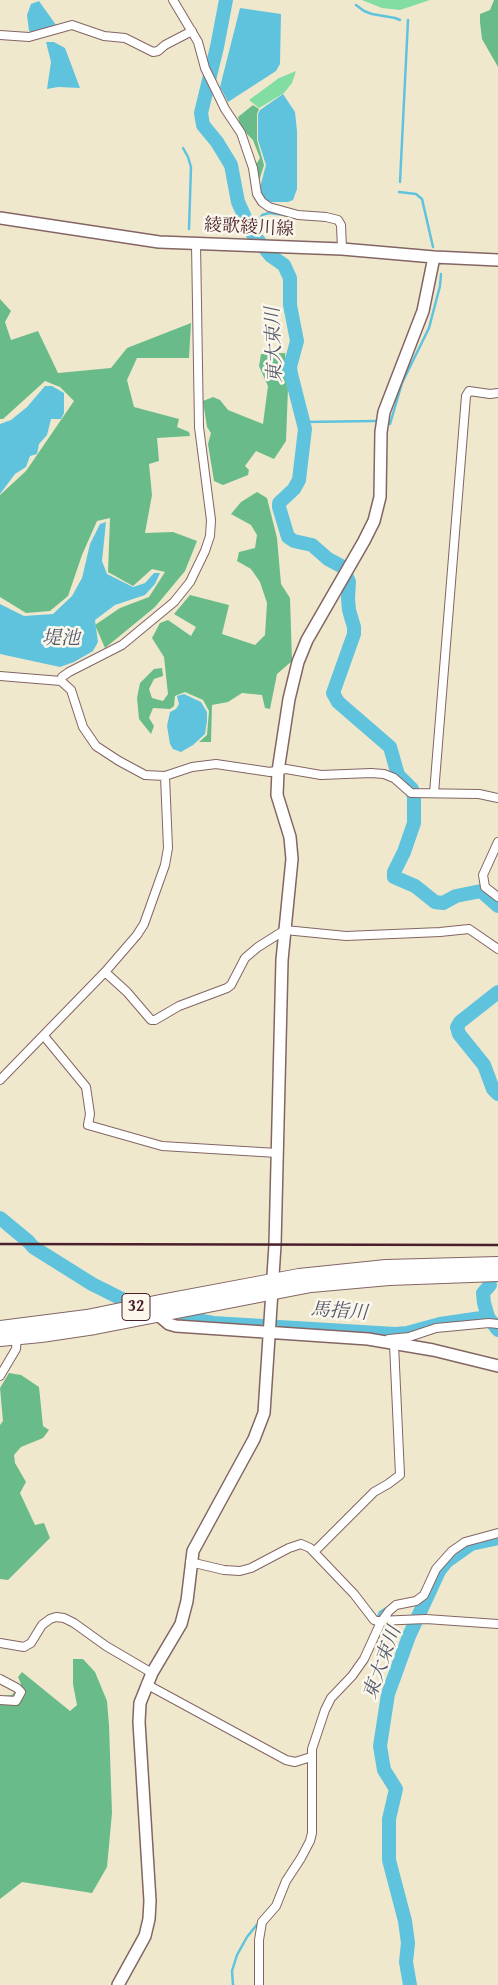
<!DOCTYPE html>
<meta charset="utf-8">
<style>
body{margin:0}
canvas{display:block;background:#efe8cd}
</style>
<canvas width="498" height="1985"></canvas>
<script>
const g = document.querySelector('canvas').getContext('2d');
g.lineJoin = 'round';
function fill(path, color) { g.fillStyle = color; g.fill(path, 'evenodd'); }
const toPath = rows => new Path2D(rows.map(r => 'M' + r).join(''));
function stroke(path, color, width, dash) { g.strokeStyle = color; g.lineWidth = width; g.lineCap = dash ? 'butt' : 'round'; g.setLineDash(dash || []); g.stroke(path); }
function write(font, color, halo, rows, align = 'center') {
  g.font = font + ' "Gentium Book Plus","Noto Serif JP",serif'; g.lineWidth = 5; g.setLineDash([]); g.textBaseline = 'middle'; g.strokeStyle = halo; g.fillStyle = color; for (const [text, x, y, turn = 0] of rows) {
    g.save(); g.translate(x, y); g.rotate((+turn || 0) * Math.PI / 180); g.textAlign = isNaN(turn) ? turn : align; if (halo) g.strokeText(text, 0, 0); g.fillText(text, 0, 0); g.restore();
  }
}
fill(toPath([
 [362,0,430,0,400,10,382,8],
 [296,71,292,83,284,93,259,108,249,100,279,78]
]), '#82dda3');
fill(toPath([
 [494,0,498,0,498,67,482,39,480,22,480,14,490,10],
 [253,105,259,109,257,114,257,140,264,165,259,181,257,180,255,166,260,158,253,140,241,128,238,117],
 [0,299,11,311,5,322,11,340,38,331,58,373,111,368,127,348,191,323,189,358,137,358,127,380,134,407,179,419,177,427,189,432,190,436,157,438,159,461,149,464,152,495,145,533,173,532,197,541,185,571,155,607,105,648,95,625,120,608,149,597,165,572,152,569,133,586,108,572,110,518,97,521,82,555,68,596,50,611,26,613,0,597,0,495,26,471,74,401,60,387,45,381,3,419,0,419],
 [285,353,288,388,286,441,274,459,256,451,245,466,249,470,248,475,223,485,214,481,208,444,211,433,207,427,203,401,213,397,220,400,228,410,263,424,268,386,259,366,261,354],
 [257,492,267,498,277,538,281,584,290,598,292,661,277,674,270,709,265,708,262,695,242,693,228,702,212,705,211,742,199,742,207,735,209,711,203,700,185,692,175,696,174,706,170,709,153,708,149,718,154,726,151,734,139,719,137,698,140,683,154,669,162,668,163,676,154,679,149,689,152,698,163,701,168,694,164,657,152,638,160,623,168,620,191,636,196,627,174,614,190,595,229,605,222,634,255,645,265,635,267,603,260,582,251,569,237,561,239,552,255,548,257,535,251,525,231,514,241,502],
 [9,1373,21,1375,39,1387,43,1426,49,1430,43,1438,21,1447,14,1455,15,1463,26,1482,20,1493,35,1525,44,1523,50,1538,8,1580,0,1579,0,1425,3,1421,0,1388],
 [73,1659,83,1659,95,1672,107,1701,109,1725,112,1813,107,1867,92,1893,22,1882,0,1899,0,1696,12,1695,21,1684,18,1677,22,1672,70,1711,77,1705,73,1684]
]), '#69bc89');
fill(toPath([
 [39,1,56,25,34,33,29,31,27,15,31,4],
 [240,8,281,14,280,64,276,71,228,102,220,87],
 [46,42,54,42,65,48,80,88,58,87,47,89,51,62],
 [283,94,295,112,297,131,297,189,293,200,288,202,267,202,259,191,266,165,258,140,258,114,260,110],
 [45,386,52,386,64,393,64,413,61,419,51,419,47,435,39,444,37,454,30,456,26,467,15,474,0,494,0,424,11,420,27,407],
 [106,522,102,561,107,574,133,587,145,583,154,573,160,573,155,584,145,595,115,605,95,620,98,642,93,651,74,662,60,667,0,654,0,604,24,616,53,614,72,596,82,578,90,544,100,524],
 [184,694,201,702,207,712,207,721,205,734,193,745,181,752,173,749,170,744,167,726,170,712,176,709,179,704,177,696]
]), '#60c3de');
stroke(toPath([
 [356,5,364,11,372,14,395,18,400,20],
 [183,148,188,157,191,167,189,229],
 [400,182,408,20],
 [399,192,416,194,422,199,433,247],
 [252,233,262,215,269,213,285,215],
 [303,422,376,421],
 [390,424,402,383,429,328,440,286,441,274],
 [378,1617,380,1612,391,1605],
 [385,1627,396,1646,401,1659],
 [233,1985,232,1971,237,1955,247,1937,259,1922]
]), '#60c3de', 2.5);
stroke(toPath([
 [226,0,217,47,201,113,203,125,217,142,231,165,238,202,252,233,271,256,284,265,290,278,290,305,297,341,290,367,291,374,305,429,299,480,294,489,279,503,279,507,288,537,294,541,312,545,328,559,343,567,349,582,348,599,349,610,354,627,354,634,333,693,338,702,390,747,398,775,412,789,414,797,414,823,404,852,394,872,394,877,415,886,435,902,443,903,456,896,481,891,498,906],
 [498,992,460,1022,457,1027,459,1034,484,1065,493,1089,498,1094],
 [0,1218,29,1242,33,1247,92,1284,122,1299],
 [490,1285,483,1293,484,1303,488,1317,498,1330],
 [186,1318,213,1323,395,1334,407,1333,440,1324,488,1317],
 [410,1985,406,1962,408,1943,405,1921,389,1860,389,1819,396,1789,384,1770,380,1746,388,1694,409,1636,439,1571,447,1561,471,1544,498,1538]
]), '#60c3de', 14);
const street = toPath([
 [173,0,198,42,205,68,225,109,241,133,253,168,257,194,262,202,269,207,298,215,326,217,338,220,341,225,342,249],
 [0,35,29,37,72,25,104,36,125,38,153,52,158,51,165,45,192,31],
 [0,676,61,681,71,690,83,727,96,746,119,761,145,775,165,776,192,767,216,764,270,772,286,769,321,775,371,773,384,774,394,778,411,793,479,794,498,798],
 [61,681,62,677,69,672,122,645,174,602,190,582,205,551,210,536,211,520,199,427,196,243],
 [434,793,466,396,469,391,490,394,498,393],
 [498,842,483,875,485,887,498,897],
 [105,972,127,992,151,1020,155,1020,179,1006,227,988,231,985,245,958,258,947,285,930,346,936,440,932,469,929,498,949],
 [44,1036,86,1087,90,1114,88,1125,162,1146,277,1153],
 [0,1080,105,972,137,935,144,924,165,865,168,848,165,776],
 [389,1339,409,1337,436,1328,489,1323,498,1324],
 [0,1376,16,1349,17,1334],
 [314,1552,374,1492,388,1484,400,1475,394,1344],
 [190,1562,224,1570,240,1571,251,1568,289,1548,301,1544,310,1548,354,1594,374,1620,377,1621,426,1619,498,1624],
 [0,1643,24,1647,31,1643,42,1625,50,1619,56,1617,64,1618,74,1623,106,1646,152,1673],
 [0,1679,17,1688,21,1692,16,1701,0,1700],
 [146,1684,286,1760,295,1762,311,1757],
 [259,1985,259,1940,262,1922,276,1906,286,1881,301,1858,310,1841,312,1833,312,1749,325,1710,331,1698,352,1676,364,1659,381,1622,389,1611,396,1605,416,1601,424,1595,436,1569,452,1551,465,1542,498,1533]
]);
const secondary = toPath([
 [0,218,159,242,342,249,434,257,498,260],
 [157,1314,169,1324,176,1326,368,1339,433,1350,498,1366],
 [118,1985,145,1936,149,1919,150,1901,139,1722,140,1703,152,1673,181,1624,187,1601,193,1551,254,1439,264,1413,275,1245,282,960,292,859,290,837,277,795,278,771,289,699,298,662,307,640,364,541,374,521,380,497,381,432,384,412,423,311,434,257]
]);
const highway = toPath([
 [0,1328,87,1317,160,1302,299,1276,386,1267,498,1264],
 [0,1339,41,1335,95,1327,311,1285,389,1278,498,1274]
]);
stroke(street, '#846564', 10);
stroke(secondary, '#846564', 14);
stroke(highway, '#846564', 16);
stroke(street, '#fff', 8);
stroke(secondary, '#fff', 11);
stroke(highway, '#fff', 14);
stroke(toPath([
 [0,1244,498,1245]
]), '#4a1f2b', 2.5);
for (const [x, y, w] of [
 [136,1307,28]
]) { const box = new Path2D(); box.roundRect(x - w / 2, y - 13.5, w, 27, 4); g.fillStyle = '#fbf7ec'; g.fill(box); stroke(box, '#4a1f2b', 1); }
write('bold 16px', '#4a1f2b', null, [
 ["32",136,1307]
]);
write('18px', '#4a1f2b', '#fbf7ec', [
 ["綾歌綾川線",249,228,3]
]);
write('italic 19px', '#52586a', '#fbf7ec', [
 ["東大束川",275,345,-92],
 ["堤池",61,639],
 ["馬指川",339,1312,4],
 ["東大束川",383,1663,-70]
]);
</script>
